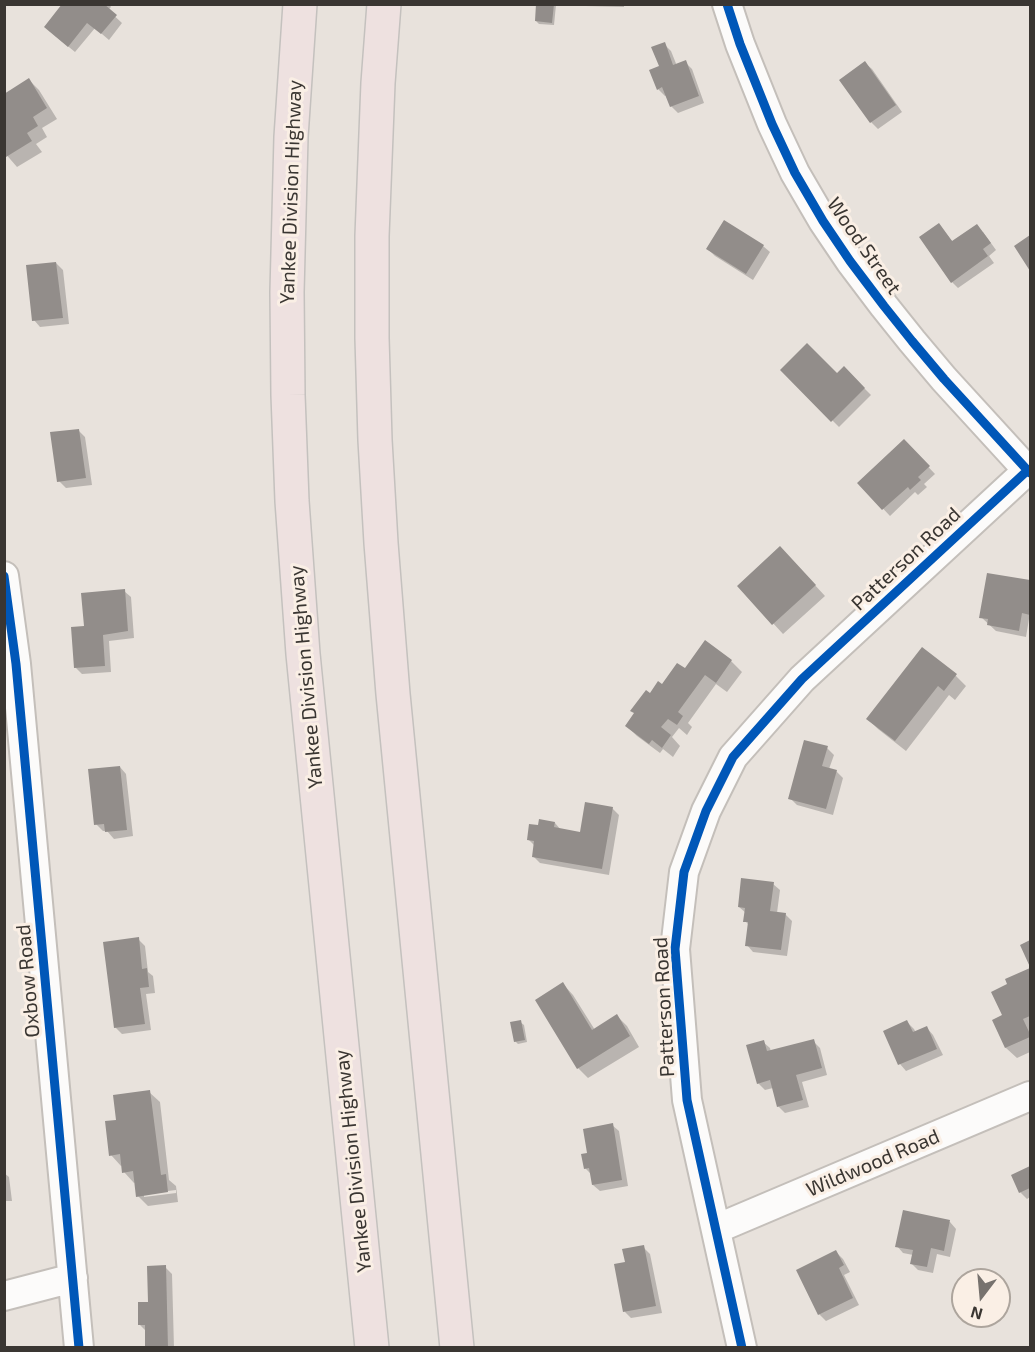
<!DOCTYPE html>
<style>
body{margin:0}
#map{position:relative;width:1035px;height:1352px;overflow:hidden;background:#e8e2dc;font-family:"Exo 2",sans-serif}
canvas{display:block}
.frame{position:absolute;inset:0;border:6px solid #3a3632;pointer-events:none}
.north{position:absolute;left:951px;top:1268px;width:60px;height:60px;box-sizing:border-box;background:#faefe5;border:2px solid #ada59d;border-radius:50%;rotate:196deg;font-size:16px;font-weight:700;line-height:24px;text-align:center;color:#3a3632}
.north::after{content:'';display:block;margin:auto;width:21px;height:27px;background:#77726e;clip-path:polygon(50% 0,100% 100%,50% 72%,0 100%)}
</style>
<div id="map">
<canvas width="1035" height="1352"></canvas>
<div class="frame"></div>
<div class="north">N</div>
</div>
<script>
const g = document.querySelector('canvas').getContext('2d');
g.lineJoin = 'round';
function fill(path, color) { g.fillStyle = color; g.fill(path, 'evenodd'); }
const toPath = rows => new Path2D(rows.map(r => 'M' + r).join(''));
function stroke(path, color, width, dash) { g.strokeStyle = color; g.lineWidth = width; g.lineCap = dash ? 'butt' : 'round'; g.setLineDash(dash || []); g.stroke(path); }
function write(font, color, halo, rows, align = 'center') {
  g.font = font + ' "Exo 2",sans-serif'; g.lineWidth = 6; g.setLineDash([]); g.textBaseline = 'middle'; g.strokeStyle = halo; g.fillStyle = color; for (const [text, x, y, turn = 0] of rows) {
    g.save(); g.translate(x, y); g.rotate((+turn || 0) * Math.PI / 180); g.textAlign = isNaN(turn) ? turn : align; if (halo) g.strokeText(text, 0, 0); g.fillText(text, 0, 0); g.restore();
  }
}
fill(toPath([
 [64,4,109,4,111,7,108,10,122,23,109,40,95,28,75,52,53,34],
 [538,4,556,5,554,25,539,24,536,21],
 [584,4,624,4,624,7,585,6],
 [664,44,671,51,677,66,685,62,692,69,704,103,678,113,671,106,667,95,665,96,658,89],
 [865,63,872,69,902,112,878,129,871,122,841,80],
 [29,80,39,90,57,119,42,128,47,137,36,144,42,152,17,167,4,152,4,92,6,95],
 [939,225,953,242,983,232,996,250,989,256,994,263,958,288,952,282],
 [763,246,770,252,753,280,715,256,708,249],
 [56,263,63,270,69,324,40,327,34,320],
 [844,368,871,395,839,427,782,370,837,375],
 [78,430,85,437,92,485,66,488,59,481],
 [904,441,935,474,924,484,927,487,918,495,915,492,890,516,859,483],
 [790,558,825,596,783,634,739,586],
 [988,574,1030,582,1030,619,1029,619,1026,637,996,631,981,617],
 [124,591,131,597,134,638,109,641,111,672,82,674,75,667,86,628],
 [705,642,731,661,742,672,727,692,716,684,688,723,692,727,687,735,679,728,672,737,680,746,673,757,663,749,660,753,637,736,627,726,650,695,685,670],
 [923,649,956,676,966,686,955,700,949,695,906,751,878,729,868,719],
 [827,748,834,755,829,769,836,771,843,778,833,815,797,805,790,798],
 [120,767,126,774,133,836,114,839,107,831,103,831,96,824],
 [612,808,619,815,609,875,540,863,533,856,535,846,528,839,539,827,555,823,561,830,581,833],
 [773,884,780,890,777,913,785,914,792,921,787,956,753,952,747,945,749,925,745,921,746,913,739,907],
 [138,939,145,946,148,972,153,976,155,993,146,994,151,1030,122,1034,115,1027],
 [1030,969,1030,1052,1017,1058,1006,1048,994,1021,1004,1015,1009,985,1007,980],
 [563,984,573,995,595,1030,617,1016,627,1026,639,1047,588,1078,578,1068],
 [520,1022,524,1025,527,1042,518,1044,515,1041],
 [907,1022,914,1029,916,1033,927,1028,933,1035,943,1055,906,1071,900,1064,885,1032],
 [813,1041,820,1048,827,1075,802,1082,809,1107,785,1113,778,1106,773,1088,765,1090,758,1083,763,1042,770,1048,771,1052],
 [149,1092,160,1102,169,1180,176,1186,178,1202,148,1206,138,1196,136,1182,134,1183,124,1172,123,1165,121,1166,111,1155,118,1121],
 [176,1190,176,1193,144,1197,144,1194],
 [612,1125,619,1131,628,1186,600,1191,593,1185,592,1175,585,1168,589,1154],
 [1030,1168,1030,1197,1027,1199,1020,1192,1013,1176],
 [4,1173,9,1177,12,1201,4,1201],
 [904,1212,950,1222,956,1229,950,1257,937,1254,933,1273,918,1270,911,1263,913,1255,903,1253,897,1246],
 [643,1247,650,1254,662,1313,631,1318,625,1312],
 [836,1252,843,1259,850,1272,844,1275,859,1305,826,1321,819,1314],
 [165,1267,172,1274,174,1348,147,1348,146,1331,140,1325]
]), '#0003');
fill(toPath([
 [62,4,104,4,117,15,101,34,87,23,68,47,44,27],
 [536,4,554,4,552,23,535,21],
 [665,42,673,65,686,60,699,96,670,107,662,87,657,90,649,70,659,66,651,47],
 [865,61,896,105,870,123,839,80],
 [29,78,47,108,33,117,38,126,27,133,32,141,6,157,4,155,4,94],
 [724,220,764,245,746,274,706,249],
 [939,223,952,241,977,224,991,243,983,249,988,256,951,283,919,237],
 [1030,235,1030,271,1014,246],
 [56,262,63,318,32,321,26,265],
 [807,343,837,373,844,366,865,388,831,422,780,370],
 [79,429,86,478,57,482,50,432],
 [904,439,930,466,918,477,921,480,910,490,908,487,882,510,857,483],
 [780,546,816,585,772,625,737,586],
 [987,573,1030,580,1030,615,1022,613,1019,631,987,625,988,619,979,618],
 [125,589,128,631,103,635,105,666,74,668,71,627,84,626,81,593],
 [705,640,732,660,716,683,705,675,678,712,683,716,677,725,668,719,661,727,671,735,662,748,652,740,649,744,625,726,634,713,630,711,646,690,650,693,658,681,662,684,677,663,685,668],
 [922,647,957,674,944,691,938,686,895,741,866,719],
 [804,740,828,746,822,766,837,770,826,809,788,799],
 [120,766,127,830,105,832,104,824,94,825,88,769],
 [585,802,613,807,602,869,532,857,534,841,527,840,529,824,538,825,539,819,555,822,554,827,580,832],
 [741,878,774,882,770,911,786,913,781,950,745,946,748,922,743,922,745,908,738,907],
 [139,937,142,969,147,968,149,987,140,988,145,1024,114,1028,103,942],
 [1030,940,1030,967,1020,945],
 [1030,968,1030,1016,1023,1019,1030,1034,1030,1037,1005,1048,992,1020,1002,1015,991,992,1007,984,1005,979],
 [563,982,592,1030,617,1014,630,1036,577,1069,535,1000],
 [521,1020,525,1040,514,1042,510,1022],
 [907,1020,913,1032,927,1026,937,1049,898,1065,883,1031],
 [814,1039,822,1068,796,1075,803,1100,777,1107,770,1080,757,1084,746,1045,764,1040,767,1051],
 [150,1090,161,1175,166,1174,168,1192,136,1197,133,1171,122,1173,120,1154,109,1156,105,1121,116,1120,113,1095],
 [613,1123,622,1180,592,1185,589,1168,584,1169,581,1154,587,1153,583,1129],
 [1030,1166,1030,1188,1019,1193,1011,1175],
 [903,1210,950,1220,944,1251,931,1248,927,1267,910,1264,913,1250,895,1247],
 [644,1245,656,1306,623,1312,614,1264,625,1262,622,1249],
 [836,1250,844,1265,839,1268,853,1298,818,1315,796,1270],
 [166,1265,168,1348,145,1348,145,1325,138,1325,138,1302,148,1302,147,1266]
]), '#928d8a');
const minor = toPath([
 [727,4,740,44,772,124,795,173,823,221,850,261,884,306,912,341,944,379,1030,473],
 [4,576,16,664,79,1348],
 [716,1229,1030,1096],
 [4,1296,73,1278],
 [742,1348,687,1100,675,949,684,872,706,811,733,757,802,679,1028,470]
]);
const highway = toPath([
 [300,4,291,137,287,292,288,395,292,501,303,654,372,1348],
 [384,4,378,83,372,236,372,338,375,440,381,543,393,694,457,1348]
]);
stroke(minor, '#c4bfba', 32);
stroke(highway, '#c4c1be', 36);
stroke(minor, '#fcfbfa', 28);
stroke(highway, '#eee1e0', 33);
stroke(toPath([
 [727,4,740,44,772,124,795,173,823,221,850,261,884,306,912,341,944,379,1030,473],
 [4,576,16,664,79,1348],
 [742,1348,687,1100,675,949,684,872,706,811,733,757,802,679,1028,470]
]), '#0057b8', 9);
write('20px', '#3a3632', '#faefe5', [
 ["Yankee Division Highway",291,192,-88],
 ["Wood Street",864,246,55],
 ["Patterson Road",906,559,-43],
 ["Yankee Division Highway",306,677,-95],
 ["Oxbow Road",28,981,-95],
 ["Patterson Road",664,1007,-93],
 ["Yankee Division Highway",353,1161,-96],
 ["Wildwood Road",873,1163,-23]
]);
</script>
